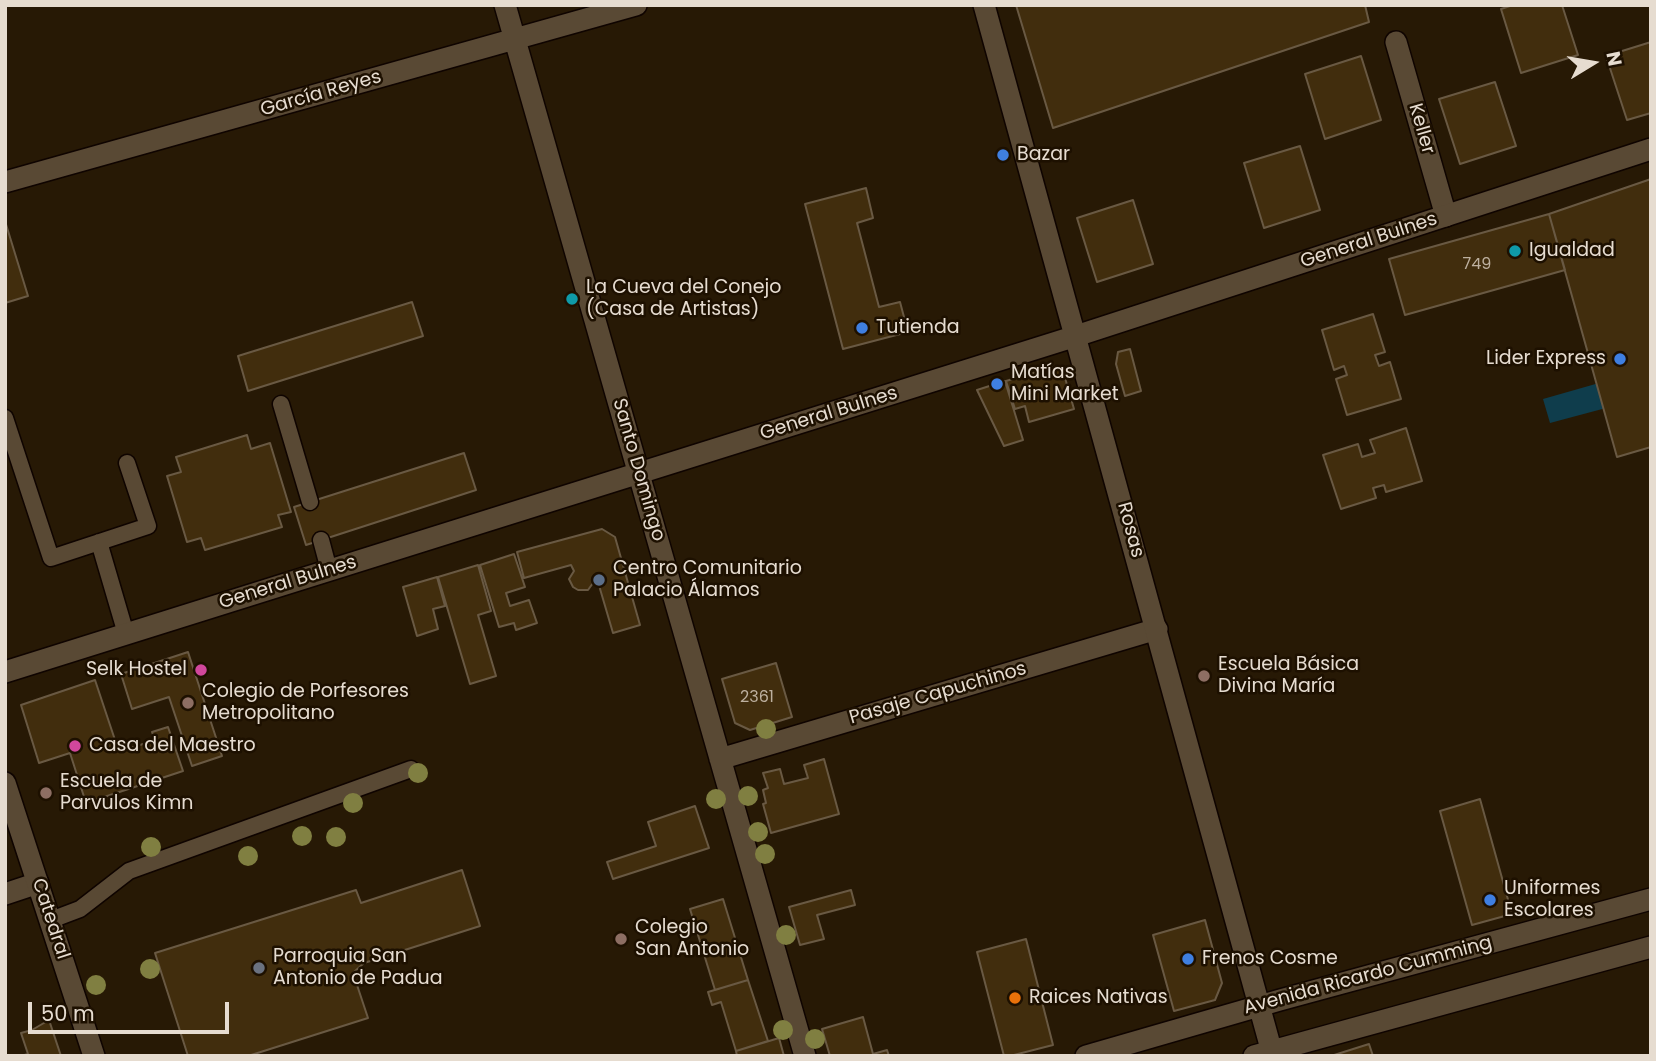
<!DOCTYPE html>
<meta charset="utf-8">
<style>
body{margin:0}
#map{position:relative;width:1656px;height:1061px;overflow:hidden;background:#271905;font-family:Poppins,sans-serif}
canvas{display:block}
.frame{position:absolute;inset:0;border:7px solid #e6dcd0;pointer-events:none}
.north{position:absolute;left:1558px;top:28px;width:70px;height:70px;-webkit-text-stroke:5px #1d1000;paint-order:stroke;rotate:79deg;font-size:19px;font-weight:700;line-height:28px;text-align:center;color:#e6dcd0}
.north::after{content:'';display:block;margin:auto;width:24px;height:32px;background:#e6dcd0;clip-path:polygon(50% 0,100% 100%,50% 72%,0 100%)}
.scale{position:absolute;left:28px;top:1002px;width:201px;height:32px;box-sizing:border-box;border:4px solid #e6dcd0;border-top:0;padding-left:9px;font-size:21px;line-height:24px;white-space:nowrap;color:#e6dcd0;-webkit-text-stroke:5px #1d1000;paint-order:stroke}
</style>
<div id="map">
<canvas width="1656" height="1061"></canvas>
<div class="frame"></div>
<div class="north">N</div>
<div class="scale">50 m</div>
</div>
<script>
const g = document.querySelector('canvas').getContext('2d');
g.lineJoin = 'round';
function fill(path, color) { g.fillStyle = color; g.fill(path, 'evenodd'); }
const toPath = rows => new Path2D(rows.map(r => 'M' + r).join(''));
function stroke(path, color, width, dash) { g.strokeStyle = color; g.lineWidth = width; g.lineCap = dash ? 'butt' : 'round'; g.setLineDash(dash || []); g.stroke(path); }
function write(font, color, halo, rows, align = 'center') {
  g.font = font + ' Poppins,sans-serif'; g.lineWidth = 5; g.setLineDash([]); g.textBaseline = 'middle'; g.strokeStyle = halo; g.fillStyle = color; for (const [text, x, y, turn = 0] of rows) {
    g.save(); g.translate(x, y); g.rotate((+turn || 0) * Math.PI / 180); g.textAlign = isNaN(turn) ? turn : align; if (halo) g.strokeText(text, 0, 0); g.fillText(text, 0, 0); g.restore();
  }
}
fill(toPath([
 [1599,383,1606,408,1550,423,1543,399]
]), '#0f3d4c');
const building = toPath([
 [1016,5,1365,5,1369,22,1053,128,1016,5],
 [1513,5,1562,5,1578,55,1521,73,1501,9,1513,5],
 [1651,42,1651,113,1627,120,1606,56,1651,42],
 [1361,56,1381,120,1325,139,1305,74,1361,56],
 [1495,82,1516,146,1460,164,1439,99,1495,82],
 [1300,146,1320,210,1264,228,1244,163,1300,146],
 [1651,179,1651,447,1617,457,1549,214,1651,179],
 [866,188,873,218,857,223,879,307,900,302,908,332,843,349,805,204,866,188],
 [1133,200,1153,264,1097,282,1077,218,1133,200],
 [1549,214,1565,270,1405,315,1389,259,1549,214],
 [5,221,28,296,5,303,5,221],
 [412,302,423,336,248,391,238,356,412,302],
 [1373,314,1385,352,1375,355,1379,366,1390,362,1401,399,1347,415,1336,379,1347,375,1344,366,1334,370,1322,330,1373,314],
 [1130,349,1141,391,1125,396,1116,364,1118,352,1130,349],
 [1057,366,1063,371,1074,409,1029,422,1025,406,1015,409,1006,381,1057,366],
 [1005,381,1023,440,1004,446,977,390,1005,381],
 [1406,428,1422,481,1386,492,1384,485,1373,488,1376,498,1341,509,1323,455,1358,444,1362,457,1375,453,1370,440,1406,428],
 [247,435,251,449,270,443,291,512,278,515,282,527,205,550,201,538,187,542,167,476,181,472,176,457,247,435],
 [464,453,476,490,306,545,294,507,464,453],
 [602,529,615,537,640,625,613,633,598,582,593,583,588,590,578,590,573,587,569,579,574,571,571,565,524,578,517,552,602,529],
 [514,554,525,587,506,593,510,606,529,600,537,623,516,630,514,623,499,627,480,565,514,554],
 [478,565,491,611,478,615,496,676,470,684,438,577,478,565],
 [437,577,445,606,433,609,438,629,417,636,403,587,437,577],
 [188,652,222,756,192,766,169,697,132,709,121,674,188,652],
 [776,663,792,717,750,730,735,723,722,679,776,663],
 [95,680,119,752,155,740,152,732,168,727,183,771,86,803,70,753,39,763,21,705,95,680],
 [824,759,839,814,771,833,763,804,766,803,763,790,768,788,763,773,780,769,784,784,808,778,804,765,824,759],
 [1480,799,1512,914,1472,925,1440,811,1480,799],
 [695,806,709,848,613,879,607,862,656,846,648,822,695,806],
 [462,870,480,926,364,963,353,973,368,1018,248,1056,188,1056,155,953,356,890,361,903,462,870],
 [851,890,855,905,817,915,824,939,800,945,789,907,851,890],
 [723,899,748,980,715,990,690,909,723,899],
 [1205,920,1222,983,1215,1000,1174,1011,1153,935,1205,920],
 [1026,939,1053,1045,1010,1056,1004,1056,977,952,1026,939],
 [748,980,768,1041,736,1051,721,1002,712,1005,708,992,748,980],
 [863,1017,873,1054,887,1050,889,1056,830,1056,822,1029,863,1017],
 [49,1020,61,1056,21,1056,28,1054,21,1033,32,1030,49,1020],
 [779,1038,784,1056,737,1056,736,1051,779,1038],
 [1369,1044,1373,1056,1331,1056,1369,1044]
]);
fill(building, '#412d0d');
stroke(building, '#695943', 2);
const lane = toPath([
 [281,404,310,502],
 [5,418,51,558,148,526,127,463],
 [321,540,329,570],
 [99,542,126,634],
 [51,920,80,909,129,871,411,769]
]);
const street = toPath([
 [505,5,805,1056],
 [1396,42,1446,216],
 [5,182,636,5],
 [720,759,1157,629],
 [5,894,38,883]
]);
const secondary = toPath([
 [984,5,1273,1056],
 [5,672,1076,336,1651,149],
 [5,783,94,1056],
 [1086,1056,1280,1000,1651,899],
 [1254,1056,1651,947]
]);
stroke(lane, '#0f0400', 19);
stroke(street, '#0f0400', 24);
stroke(secondary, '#0f0400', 24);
stroke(lane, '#594934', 16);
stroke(street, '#594934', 21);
stroke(secondary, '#594934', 21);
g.fillStyle = '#807f41';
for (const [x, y] of [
 [766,729],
 [418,773],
 [748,796],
 [716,799],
 [353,803],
 [758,832],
 [302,836],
 [336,837],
 [151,847],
 [765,854],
 [248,856],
 [786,935],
 [150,969],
 [96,985],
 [783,1030],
 [815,1039]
]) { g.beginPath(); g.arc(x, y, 10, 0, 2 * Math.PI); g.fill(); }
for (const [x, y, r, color] of [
 [1003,155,7,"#3f7fe0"],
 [1515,251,7,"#0f9aa8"],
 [572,299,7,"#0f9aa8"],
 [862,328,7,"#3f7fe0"],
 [1620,359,7,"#3f7fe0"],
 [997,384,7,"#3f7fe0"],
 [599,580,7,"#5c6f8a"],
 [201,670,7,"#d1479c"],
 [1204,676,7,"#8d6e63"],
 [188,703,7,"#8d6e63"],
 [75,746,7,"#d1479c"],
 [46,793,7,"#8d6e63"],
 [1490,900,7,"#3f7fe0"],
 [621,939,7,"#8d6e63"],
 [1188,959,7,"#3f7fe0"],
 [259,968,7,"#6b7280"],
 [1015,998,7,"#e8710a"]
]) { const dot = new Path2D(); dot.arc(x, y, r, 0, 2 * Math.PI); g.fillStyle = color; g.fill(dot); stroke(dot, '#1d1000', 2.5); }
write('16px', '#bdb09f', null, [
 ["749",1477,265],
 ["2361",757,698]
]);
write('19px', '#e6dcd0', '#1d1000', [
 ["García Reyes",321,94,-16],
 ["Keller",1421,129,74],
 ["General Bulnes",1369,241,-18],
 ["General Bulnes",829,414,-17],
 ["Santo Domingo",638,470,74],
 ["Rosas",1130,530,75],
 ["General Bulnes",288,583,-17],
 ["Pasaje Capuchinos",938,694,-16],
 ["Catedral",50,919,72],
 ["Avenida Ricardo Cumming",1368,976,-15]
]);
write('19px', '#e6dcd0', '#1d1000', [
 ["Bazar",1017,155],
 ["Igualdad",1529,251],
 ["La Cueva del Conejo",586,288],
 ["(Casa de Artistas)",586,310],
 ["Tutienda",876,328],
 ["Lider Express",1606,359,"right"],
 ["Matías",1011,373],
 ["Mini Market",1011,395],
 ["Centro Comunitario",613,569],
 ["Palacio Álamos",613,591],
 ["Escuela Básica",1218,665],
 ["Divina María",1218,687],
 ["Selk Hostel",187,670,"right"],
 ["Colegio de Porfesores",202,692],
 ["Metropolitano",202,714],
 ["Casa del Maestro",89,746],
 ["Escuela de",60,782],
 ["Parvulos Kimn",60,804],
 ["Uniformes",1504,889],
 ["Escolares",1504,911],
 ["Colegio",635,928],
 ["San Antonio",635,950],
 ["Parroquia San",273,957],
 ["Antonio de Padua",273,979],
 ["Frenos Cosme",1202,959],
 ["Raices Nativas",1029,998]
], 'left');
</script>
